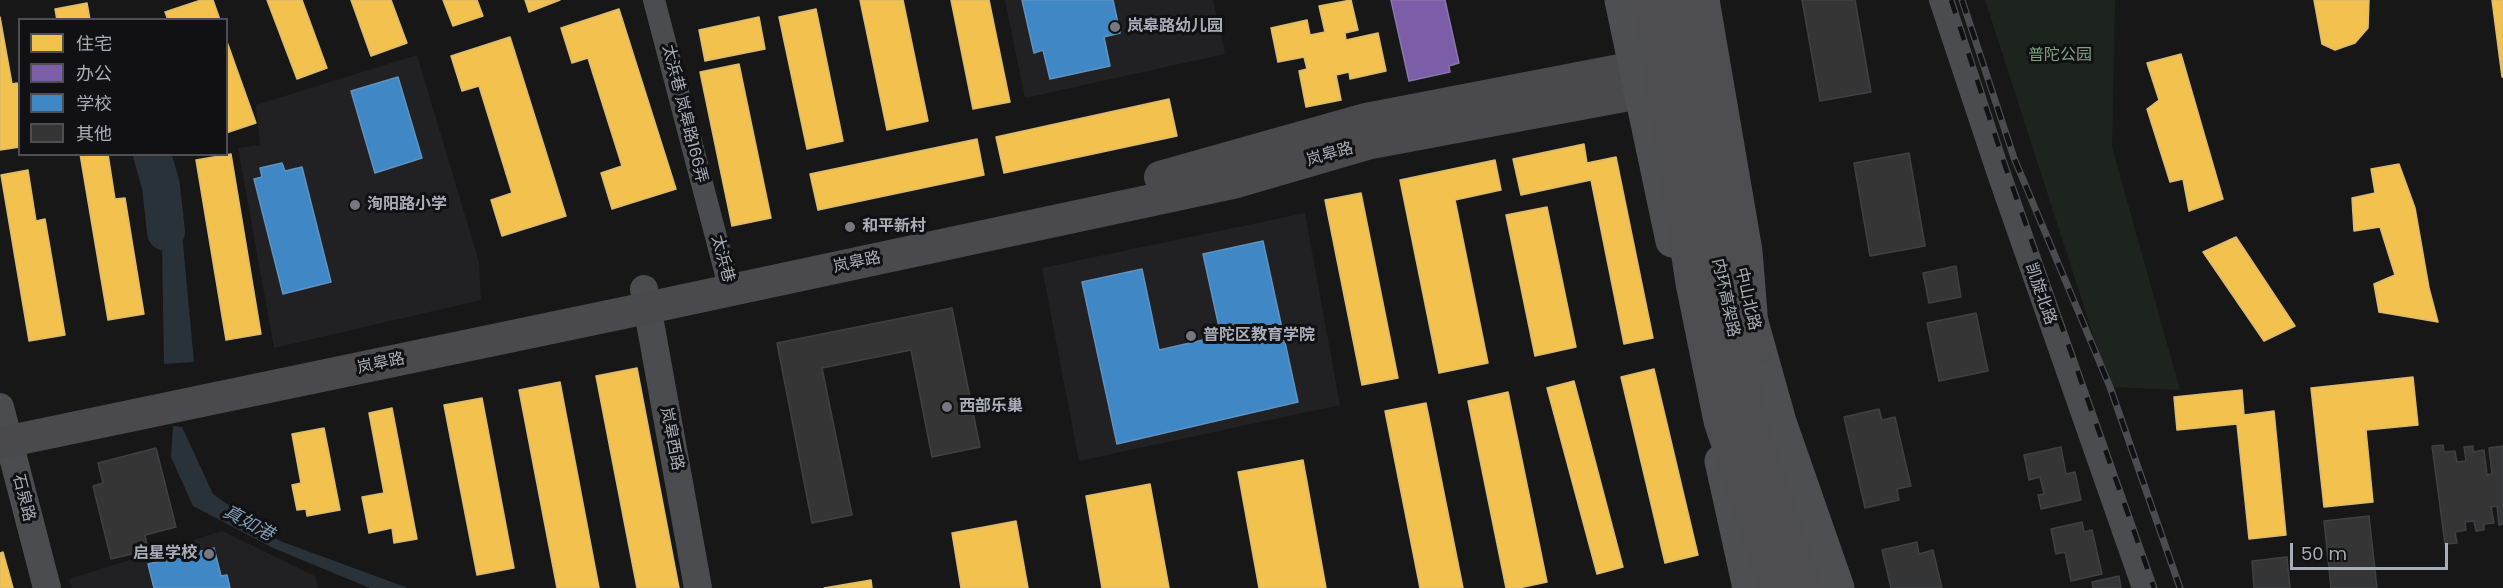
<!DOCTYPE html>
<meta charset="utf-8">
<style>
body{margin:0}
#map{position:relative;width:2503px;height:588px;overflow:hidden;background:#171717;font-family:Poppins,"Noto Sans SC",sans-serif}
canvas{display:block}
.legend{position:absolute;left:18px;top:18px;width:210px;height:138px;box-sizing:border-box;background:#111113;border:2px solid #4d4f55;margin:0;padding:8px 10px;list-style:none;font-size:18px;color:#a8adb8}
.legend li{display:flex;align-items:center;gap:12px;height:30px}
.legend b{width:30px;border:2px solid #4d4f55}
.scale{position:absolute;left:2290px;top:543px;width:158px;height:27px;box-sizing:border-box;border:3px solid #a8adb8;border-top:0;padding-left:8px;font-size:18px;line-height:21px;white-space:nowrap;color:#a8adb8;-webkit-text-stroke:4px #111113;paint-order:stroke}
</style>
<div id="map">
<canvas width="2503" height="588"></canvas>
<ul class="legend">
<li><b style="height:16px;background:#f2c14e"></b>住宅</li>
<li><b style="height:16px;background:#7b5ea7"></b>办公</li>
<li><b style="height:16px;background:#3f88c5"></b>学校</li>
<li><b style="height:16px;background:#353536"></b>其他</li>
</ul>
<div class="scale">50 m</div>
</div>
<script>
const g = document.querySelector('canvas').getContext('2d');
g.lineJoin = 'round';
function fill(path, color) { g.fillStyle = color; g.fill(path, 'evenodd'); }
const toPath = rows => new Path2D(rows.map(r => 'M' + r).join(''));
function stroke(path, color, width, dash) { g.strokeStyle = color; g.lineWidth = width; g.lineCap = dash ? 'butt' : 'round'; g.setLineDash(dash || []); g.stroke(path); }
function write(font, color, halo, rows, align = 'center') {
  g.font = font + ' Poppins,"Noto Sans SC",sans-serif'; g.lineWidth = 6; g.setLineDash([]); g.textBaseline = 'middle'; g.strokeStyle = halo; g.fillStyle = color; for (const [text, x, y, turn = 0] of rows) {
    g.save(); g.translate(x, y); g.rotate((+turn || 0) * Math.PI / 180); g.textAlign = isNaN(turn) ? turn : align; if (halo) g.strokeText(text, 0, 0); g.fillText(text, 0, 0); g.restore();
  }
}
fill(toPath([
 [1005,0,1213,0,1225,54,1025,98],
 [417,55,479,262,481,300,274,348,238,148,260,145,256,105],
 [1305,213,1340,405,1079,461,1042,268],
 [222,531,315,576,318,588,72,588,69,579]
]), '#212123');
fill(toPath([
 [1985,0,2115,0,2112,147,2180,390,2110,387]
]), '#1d241e');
fill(toPath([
 [152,155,168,155,178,190,194,362,164,364,161,186],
 [173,426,182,427,213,494,280,541,408,588,370,588,273,548,193,506,171,457]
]), '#2a3239');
const homes = toPath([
 [201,0,213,0,220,20,168,20,165,12,201,0],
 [267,0,302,0,327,68,297,79,267,0],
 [351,0,391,0,407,43,371,56,351,0],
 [443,0,477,0,483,16,453,26,443,0],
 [525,0,560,0,529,12,525,0],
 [860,0,903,0,928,121,887,130,860,0],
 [951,0,989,0,1010,102,973,109,951,0],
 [1351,0,1358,30,1345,33,1346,40,1378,33,1386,71,1350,79,1349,72,1336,75,1341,100,1306,107,1299,71,1307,69,1304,57,1278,62,1271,28,1307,20,1310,35,1325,32,1319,6,1351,0],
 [2314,0,2369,0,2368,28,2355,43,2335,50,2322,44,2314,0],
 [2492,0,2503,0,2503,77,2502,77,2492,0],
 [87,3,90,20,57,20,55,9,87,3],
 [619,9,676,189,612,209,601,173,622,166,588,58,572,63,561,28,619,9],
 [816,9,843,141,807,149,779,17,816,9],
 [0,17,12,84,17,83,20,96,20,147,0,150,0,17],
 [759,17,765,49,705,61,699,30,759,17],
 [510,37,566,216,502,236,491,200,512,193,479,86,462,91,451,56,510,37],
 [226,39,256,123,226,133,226,39],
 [2181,54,2223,199,2189,211,2183,179,2170,182,2147,109,2159,100,2147,63,2181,54],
 [739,64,771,218,732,226,700,72,739,64],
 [1169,99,1177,136,1004,173,996,137,1169,99],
 [977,139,984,175,818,210,810,174,977,139],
 [1584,144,1587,163,1616,157,1653,338,1624,344,1591,180,1521,195,1513,159,1584,144],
 [80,154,108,154,115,199,125,198,144,314,108,320,80,154],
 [231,154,261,334,226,340,196,160,231,154],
 [1495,160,1501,190,1455,200,1488,363,1439,373,1400,180,1495,160],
 [2399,164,2415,208,2429,288,2438,322,2379,312,2374,284,2395,275,2380,227,2354,231,2352,198,2375,193,2371,169,2399,164],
 [28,170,36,221,45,219,65,335,29,341,1,175,28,170],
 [1361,193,1398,378,1362,385,1325,200,1361,193],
 [1547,207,1576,347,1535,356,1506,215,1547,207],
 [2236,237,2295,326,2264,341,2203,252,2236,237],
 [637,368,679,588,637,588,596,376,637,368],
 [1654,369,1698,555,1665,563,1621,377,1654,369],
 [2413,377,2418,425,2366,430,2373,502,2324,507,2311,388,2413,377],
 [1574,381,1623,567,1597,574,1547,388,1574,381],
 [560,382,599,588,557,588,519,390,560,382],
 [2242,390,2244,415,2274,411,2286,535,2249,539,2237,424,2177,430,2174,397,2242,390],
 [1508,392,1547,582,1519,588,1506,588,1468,401,1508,392],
 [482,398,514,568,477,575,444,405,482,398],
 [1426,403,1463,588,1420,588,1385,411,1426,403],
 [392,408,417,539,394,543,392,528,369,533,362,497,384,493,369,413,392,408],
 [324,428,340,510,307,516,306,509,297,510,292,485,301,483,292,434,324,428],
 [1303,460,1326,588,1259,588,1238,472,1303,460],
 [1150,484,1169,588,1102,588,1086,496,1150,484],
 [1016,521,1028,588,961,588,952,533,1016,521],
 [3,552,13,588,0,588,0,553,3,552],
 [871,580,872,588,824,588,871,580]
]);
fill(homes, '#f2c14e');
stroke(homes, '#dcbb6e', 1.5);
const offices = toPath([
 [1391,0,1445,0,1459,63,1449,66,1450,72,1409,81,1391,0]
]);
fill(offices, '#7b5ea7');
stroke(offices, '#8876ac', 1.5);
const schools = toPath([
 [1022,0,1113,0,1120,33,1104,37,1110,66,1050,79,1043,50,1034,53,1022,0],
 [398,77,422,158,375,173,351,91,398,77],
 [282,163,285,171,302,167,331,282,283,294,254,179,262,177,260,168,282,163],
 [1263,241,1298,402,1117,444,1082,282,1142,269,1159,350,1221,336,1203,254,1263,241],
 [214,548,221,576,227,575,230,588,154,588,148,564,214,548]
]);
fill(schools, '#3f88c5');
stroke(schools, '#5e93c1', 1.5);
stroke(toPath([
 [152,154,161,186,166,232]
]), '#2a3239', 38);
const building = toPath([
 [1802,0,1855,0,1871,92,1820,101,1802,0],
 [1909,153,1925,246,1870,256,1854,163,1909,153],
 [1956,266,1961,297,1929,303,1923,273,1956,266],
 [952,308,980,447,932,457,911,350,822,368,852,515,812,523,777,343,952,308],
 [1976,313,1988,371,1939,381,1927,323,1976,313],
 [1879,409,1882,420,1895,417,1911,486,1897,489,1899,500,1865,508,1844,417,1879,409],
 [2443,445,2444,452,2455,451,2457,462,2466,461,2464,447,2473,446,2473,452,2484,450,2487,475,2492,474,2489,448,2503,446,2503,524,2499,525,2497,506,2491,507,2494,523,2484,524,2484,530,2476,531,2474,521,2465,522,2466,530,2455,532,2457,543,2445,544,2432,446,2443,445],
 [2061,447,2066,474,2075,472,2081,500,2041,509,2038,495,2044,494,2040,477,2029,480,2024,455,2061,447],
 [156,448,176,527,145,535,148,550,111,559,93,486,103,483,98,463,156,448],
 [2369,516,2377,588,2331,588,2324,521,2369,516],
 [2082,522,2084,532,2092,530,2102,574,2071,581,2065,552,2056,554,2051,529,2082,522],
 [1917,542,1919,554,1933,550,1942,588,1891,588,1882,550,1917,542],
 [2287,557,2290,588,2254,588,2252,561,2287,557],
 [2119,576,2121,588,2093,588,2092,582,2119,576]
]);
fill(building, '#353536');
stroke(building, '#3f4043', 1.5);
stroke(toPath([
 [654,0,730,290],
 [1940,0,1998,174,2143,588]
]), '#4b4c50', 22);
stroke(toPath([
 [644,289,698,588],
 [0,407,47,588]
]), '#4b4c50', 28);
stroke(toPath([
 [1160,177,1366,119,1661,62],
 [0,443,647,308,1237,182,1371,143,1667,88]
]), '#4a4a4e', 32);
stroke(toPath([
 [1621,0,1672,241],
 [1752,322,1780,422,1838,588],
 [1721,461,1749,588]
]), '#4d4f52', 33);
const rail = toPath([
 [1951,0,2004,163,2154,588],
 [1962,0,2014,158,2110,387,2180,588]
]);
stroke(rail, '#4b4c4f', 7);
stroke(rail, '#111113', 4.5, [14]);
stroke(toPath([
 [1649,0,1692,283,1720,421,1776,588],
 [1676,0,1717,264,1755,434,1806,588],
 [1703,0,1746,251,1754,351]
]), '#4e4e52', 33);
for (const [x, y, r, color] of [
 [1115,27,6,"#757880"],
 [355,205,6,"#757880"],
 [850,227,6,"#757880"],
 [1191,336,6,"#757880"],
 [947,407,6,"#757880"],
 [209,554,6,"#757880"]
]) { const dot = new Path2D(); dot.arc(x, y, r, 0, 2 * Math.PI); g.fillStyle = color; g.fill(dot); stroke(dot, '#111113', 2); }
write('bold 16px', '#a8adb8', '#111113', [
 ["岚皋路幼儿园",1127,27],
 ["洵阳路小学",367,205],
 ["和平新村",862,227],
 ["普陀区教育学院",1203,336],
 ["西部乐巢",959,407],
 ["启星学校",197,554,"right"]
], 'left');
write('16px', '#7fa381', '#111113', [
 ["普陀公园",2060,56]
]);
write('16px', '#a8adb8', '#111113', [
 ["太浜巷 岚皋路166弄",684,114,76],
 ["岚皋路",1330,155,-16],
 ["太浜巷",722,259,75],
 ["岚皋路",857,263,-12],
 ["凯旋北路",2040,294,71],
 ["内环高架路",1725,298,78],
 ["中山北路",1747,299,77],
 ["岚皋路",381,364,-12],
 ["岚皋西路",671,439,79],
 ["石泉路",23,498,76]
]);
write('italic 18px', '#7f9bb3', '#111113', [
 ["真如港",248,524,28]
]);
</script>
